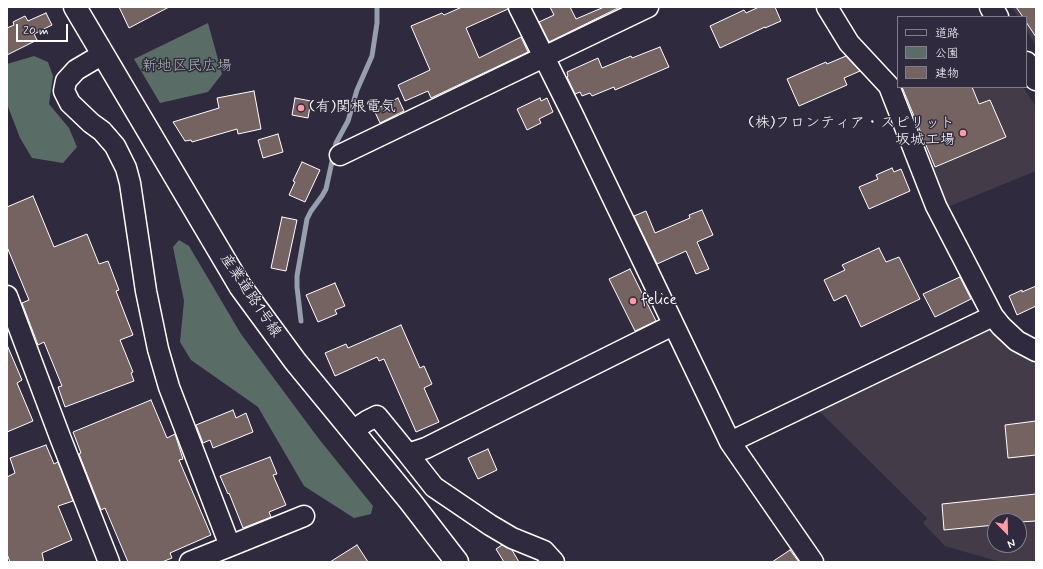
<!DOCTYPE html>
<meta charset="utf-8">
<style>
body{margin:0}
#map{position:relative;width:1043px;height:569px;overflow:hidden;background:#2f2a3d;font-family:Mynerve,"Klee One",sans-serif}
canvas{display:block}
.frame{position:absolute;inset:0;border:8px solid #fff;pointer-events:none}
.legend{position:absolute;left:897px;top:16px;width:130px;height:72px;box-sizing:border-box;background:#2f2a3d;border:1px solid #827f8b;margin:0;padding:5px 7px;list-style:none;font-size:12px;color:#fff}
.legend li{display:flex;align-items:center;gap:8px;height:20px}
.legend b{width:20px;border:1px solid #827f8b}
.north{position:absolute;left:987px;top:513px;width:40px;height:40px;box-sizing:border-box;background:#2f2a3d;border:1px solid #827f8b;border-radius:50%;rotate:157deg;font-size:11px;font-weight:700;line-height:16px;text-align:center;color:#fff}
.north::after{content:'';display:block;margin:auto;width:14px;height:18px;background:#ff9aa2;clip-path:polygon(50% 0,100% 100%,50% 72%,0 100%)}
.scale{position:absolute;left:16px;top:24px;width:52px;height:18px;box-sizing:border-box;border:2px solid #fff;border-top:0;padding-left:5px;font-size:12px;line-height:14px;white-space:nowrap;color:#fff;-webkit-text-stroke:3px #2f2a3d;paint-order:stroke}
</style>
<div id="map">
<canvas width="1043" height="569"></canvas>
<div class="frame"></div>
<ul class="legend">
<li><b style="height:5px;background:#2f2a3d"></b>道路</li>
<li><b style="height:11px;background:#596d66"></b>公園</li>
<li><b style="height:11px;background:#756362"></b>建物</li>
</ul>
<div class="north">N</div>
<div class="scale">20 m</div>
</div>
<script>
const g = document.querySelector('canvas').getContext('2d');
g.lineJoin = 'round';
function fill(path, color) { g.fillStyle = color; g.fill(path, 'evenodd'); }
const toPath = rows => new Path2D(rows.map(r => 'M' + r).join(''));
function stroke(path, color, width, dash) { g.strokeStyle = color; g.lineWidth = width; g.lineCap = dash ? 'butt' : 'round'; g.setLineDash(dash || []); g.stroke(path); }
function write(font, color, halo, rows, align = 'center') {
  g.font = font + ' Mynerve,"Klee One",sans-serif'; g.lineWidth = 3; g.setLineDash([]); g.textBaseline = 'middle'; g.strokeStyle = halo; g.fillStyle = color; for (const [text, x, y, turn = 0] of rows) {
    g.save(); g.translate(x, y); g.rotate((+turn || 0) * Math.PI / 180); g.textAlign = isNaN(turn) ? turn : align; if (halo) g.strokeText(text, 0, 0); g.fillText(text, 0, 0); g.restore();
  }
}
fill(toPath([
 [1012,7,1036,7,1036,46,1026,30,1026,17,1018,17],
 [898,87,1023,87,1036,107,1036,171,945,208],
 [986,325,1036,359,1036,562,1000,562,945,546,923,523,927,518,817,409],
 [995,521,1019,521,1019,545,995,545]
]), '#443b48');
fill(toPath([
 [208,23,222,74,208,92,160,103,134,59],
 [34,56,48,62,53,76,49,104,69,128,77,147,63,163,32,158,20,138,7,104,7,64],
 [179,240,189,246,241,334,319,439,373,506,371,514,354,518,304,486,258,407,191,360,180,342,184,301,173,247]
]), '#596d66');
stroke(toPath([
 [301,321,297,287,297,276,307,219,311,211,322,196,326,189,336,143,348,121,357,90,372,56,377,23,377,7]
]), '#959fae', 5);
const building = toPath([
 [119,7,169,7,129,28,119,7],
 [462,7,508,7,508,9,466,28,479,58,521,37,528,52,431,98,428,91,405,101,398,85,430,70,411,26,442,13,444,15,462,7],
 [550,7,570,7,576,19,604,7,618,7,618,8,549,42,539,22,554,15,550,7],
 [759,7,775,7,781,21,765,28,765,27,720,48,710,26,744,10,746,13,759,7],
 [1016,7,1036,7,1036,37,1026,22,1026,17,1023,17,1016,7],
 [46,13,52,25,34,34,37,40,7,55,7,28,14,25,13,22,25,16,28,21,46,13],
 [660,47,669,67,615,90,614,87,592,96,590,93,582,96,580,92,575,94,567,77,568,76,567,72,598,58,602,68,631,56,632,58,660,47],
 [846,56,860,71,844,78,847,85,799,106,787,79,826,62,827,64,846,56],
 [902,87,972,87,979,104,990,100,1006,137,935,167,902,87],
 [254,91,261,129,238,134,237,129,192,142,191,140,185,141,173,122,219,108,217,98,254,91],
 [295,98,311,101,308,118,292,115,295,98],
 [398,98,404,111,380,123,374,110,398,98],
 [540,98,541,101,547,98,553,112,539,119,541,123,527,130,517,109,540,98],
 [278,134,283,152,263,158,258,140,278,134],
 [302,162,320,170,305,202,289,195,295,182,293,181,302,162],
 [892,168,894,172,901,169,910,191,869,209,859,187,878,179,876,175,892,168],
 [33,196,54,247,87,234,99,264,108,261,119,290,116,291,133,335,120,340,133,372,131,373,134,381,65,407,58,387,62,386,44,342,38,345,22,303,29,300,7,247,7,207,33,196],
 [702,210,713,235,697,242,709,269,696,274,686,251,657,264,634,216,646,211,655,233,690,218,689,215,702,210],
 [282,217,297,220,286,271,271,268,282,217],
 [879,248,886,262,899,257,920,299,861,327,846,295,834,301,824,280,845,270,842,265,879,248],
 [630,269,656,321,635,331,609,279,630,269],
 [960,277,971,299,935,317,923,294,960,277],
 [335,283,345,306,335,310,337,314,318,322,306,295,335,283],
 [1036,286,1036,306,1017,315,1009,296,1022,290,1022,292,1036,286],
 [401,325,420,368,424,366,432,384,424,388,439,422,416,432,384,359,379,361,377,357,335,376,325,353,346,344,348,348,401,325],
 [7,345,22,380,17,383,33,421,7,432,7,345],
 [151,400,167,438,175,434,183,459,179,460,211,535,170,553,172,558,162,562,128,562,105,508,101,510,79,454,81,453,73,432,151,400],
 [233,410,236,418,246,413,253,432,213,448,210,440,203,443,196,425,233,410],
 [1036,421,1036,455,1008,458,1005,425,1036,421],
 [46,445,54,464,58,462,73,501,58,506,72,540,42,553,44,562,10,562,7,554,7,477,15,473,10,458,46,445],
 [488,449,497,470,478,479,468,458,488,449],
 [270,457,277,474,273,475,286,505,269,512,271,517,243,528,229,493,228,494,220,476,270,457],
 [1036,494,1036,521,1019,522,1019,521,995,521,995,525,944,530,942,504,1036,494],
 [357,545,368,562,330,562,357,545],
 [502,545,512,550,519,562,504,562,496,549,502,545],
 [790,550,799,562,772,562,790,550]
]);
fill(building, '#756362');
stroke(building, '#fff', 1);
const minor = toPath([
 [519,7,571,111,730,442,813,562],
 [827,7,849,43,889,86,936,206,993,316,1001,326,1017,341,1036,351],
 [103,54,76,70,66,81,64,91,70,103,91,123,102,131,115,146,126,168,130,183,146,291,158,349,169,387,230,546,190,562],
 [340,155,648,7],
 [7,296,60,437,109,562],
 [352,431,367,421,377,416,408,454,426,448,673,325],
 [730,442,993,316],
 [408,454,434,487,490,525,512,538,544,551,554,562],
 [230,546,304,516]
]);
const tertiary = toPath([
 [75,7,240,286,295,361,410,501,457,562]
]);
const trunk = toPath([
 [991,7,997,17],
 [1026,63,1036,79]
]);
stroke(minor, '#fff', 23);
stroke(tertiary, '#fff', 25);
stroke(trunk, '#fff', 25);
stroke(minor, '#2f2a3d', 20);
stroke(tertiary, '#2f2a3d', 22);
stroke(trunk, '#2f2a3d', 22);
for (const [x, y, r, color] of [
 [301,108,4,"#ff9aa2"],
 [963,133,4,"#ff9aa2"],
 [633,301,4,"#ff9aa2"]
]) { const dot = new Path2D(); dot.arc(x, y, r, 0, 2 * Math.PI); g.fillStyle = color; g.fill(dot); stroke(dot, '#2f2a3d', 1.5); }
write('15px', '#acb6b2', '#2f2a3d', [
 ["新地区民広場",187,67]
]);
write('15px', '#fff', '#2f2a3d', [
 ["(有)関根電気",309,108],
 ["(株)フロンティア・スピリット",955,124,"right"],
 ["坂城工場",955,141,"right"],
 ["felice",641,301]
], 'left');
write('15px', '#fff', '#2f2a3d', [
 ["産業道路1号線",250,296,56]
]);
</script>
